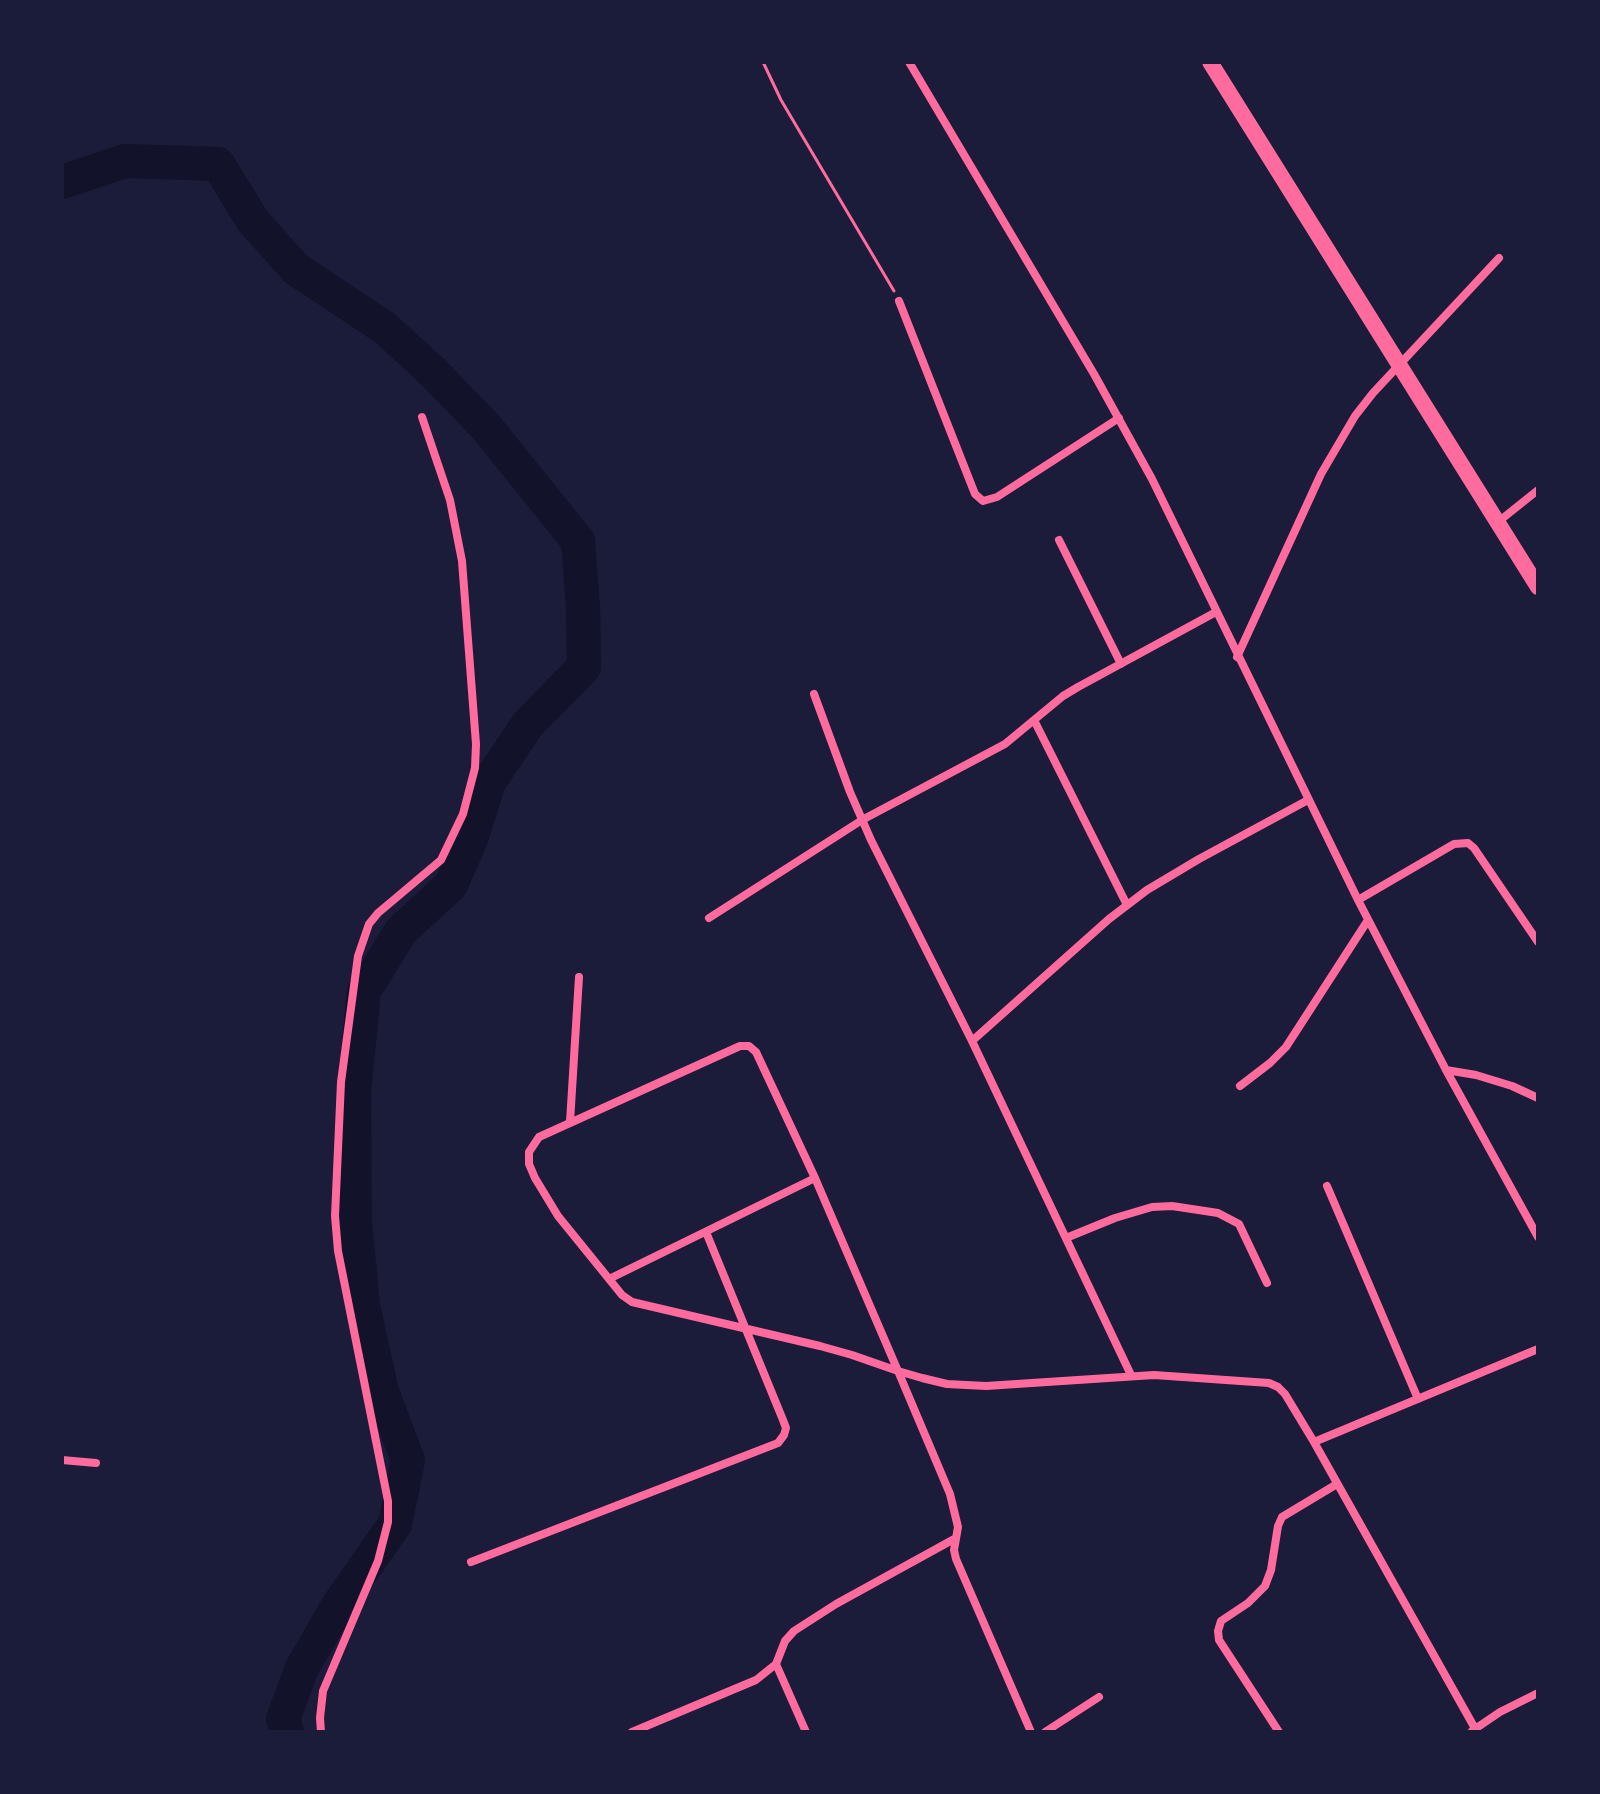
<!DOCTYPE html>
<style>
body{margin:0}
#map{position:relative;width:1600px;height:1794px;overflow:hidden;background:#1b1b3a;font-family:"Golos Text",sans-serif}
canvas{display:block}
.frame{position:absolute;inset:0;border:64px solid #1b1b3a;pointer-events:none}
</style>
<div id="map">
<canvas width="1600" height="1794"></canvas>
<div class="frame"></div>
</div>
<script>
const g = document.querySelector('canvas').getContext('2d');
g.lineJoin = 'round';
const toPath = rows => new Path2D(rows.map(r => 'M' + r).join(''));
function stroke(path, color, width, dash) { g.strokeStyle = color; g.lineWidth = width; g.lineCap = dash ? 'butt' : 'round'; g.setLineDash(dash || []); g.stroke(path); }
stroke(toPath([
 [62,182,125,161,218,164,253,221,296,269,385,328,434,373,486,427,578,541,583,607,584,667,528,724,489,782,471,839,451,885,401,931,364,991,354,1092,355,1222,363,1306,382,1392,408,1460,395,1524,339,1604,302,1668,283,1719,287,1732]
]), '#12122b', 34);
stroke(toPath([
 [763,62,781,100,894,291]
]), '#ff6b9d', 3);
stroke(toPath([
 [909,62,1094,374,1152,479,1358,900,1446,1070,1538,1237],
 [899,301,975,494,983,501,997,497,1119,418],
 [1498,522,1538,490],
 [1059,540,1121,664],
 [1237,657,1321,474,1355,416,1373,393,1499,258],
 [814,694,850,792,871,840,972,1041,1131,1375],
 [1035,722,1127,905],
 [1358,900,1454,844,1468,843,1474,848,1538,942],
 [709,918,862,820,1005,744,1063,696,1078,687,1216,612],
 [972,1041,1109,919,1147,890,1199,859,1308,800],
 [1446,1070,1476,1075,1512,1086,1538,1098],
 [1240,1086,1270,1063,1286,1047,1368,920],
 [570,1122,579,977],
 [1327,1186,1418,1399],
 [1066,1238,1115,1218,1152,1207,1172,1206,1218,1213,1239,1224,1267,1283],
 [609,1279,815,1178],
 [1314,1442,1538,1349],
 [62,1460,96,1463],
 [471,1562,778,1443,784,1435,786,1428,783,1420,706,1232],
 [776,1664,806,1732],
 [1472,1731,1500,1712,1538,1693],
 [321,1732,320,1718,323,1691,378,1561,388,1522,388,1501,338,1251,335,1216,341,1082,358,956,369,924,378,913,441,860,463,814,475,768,476,744,462,561,450,500,422,417],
 [632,1732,756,1680,776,1664,785,1641,794,1631,836,1604,956,1538],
 [1031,1732,956,1559,954,1550,958,1527,950,1494,898,1371,815,1178,756,1052,749,1046,740,1046,539,1137,529,1152,529,1164,535,1178,558,1216,622,1295,632,1302,820,1346,852,1355,898,1371,922,1378,947,1384,986,1386,1154,1375,1269,1383,1278,1387,1285,1394,1314,1442,1477,1732],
 [1045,1732,1099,1697],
 [1279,1732,1219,1640,1218,1631,1221,1621,1248,1603,1265,1586,1271,1570,1278,1526,1282,1517,1337,1484]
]), '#ff6b9d', 8);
stroke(toPath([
 [1210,62,1538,587]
]), '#ff6b9d', 16);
</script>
